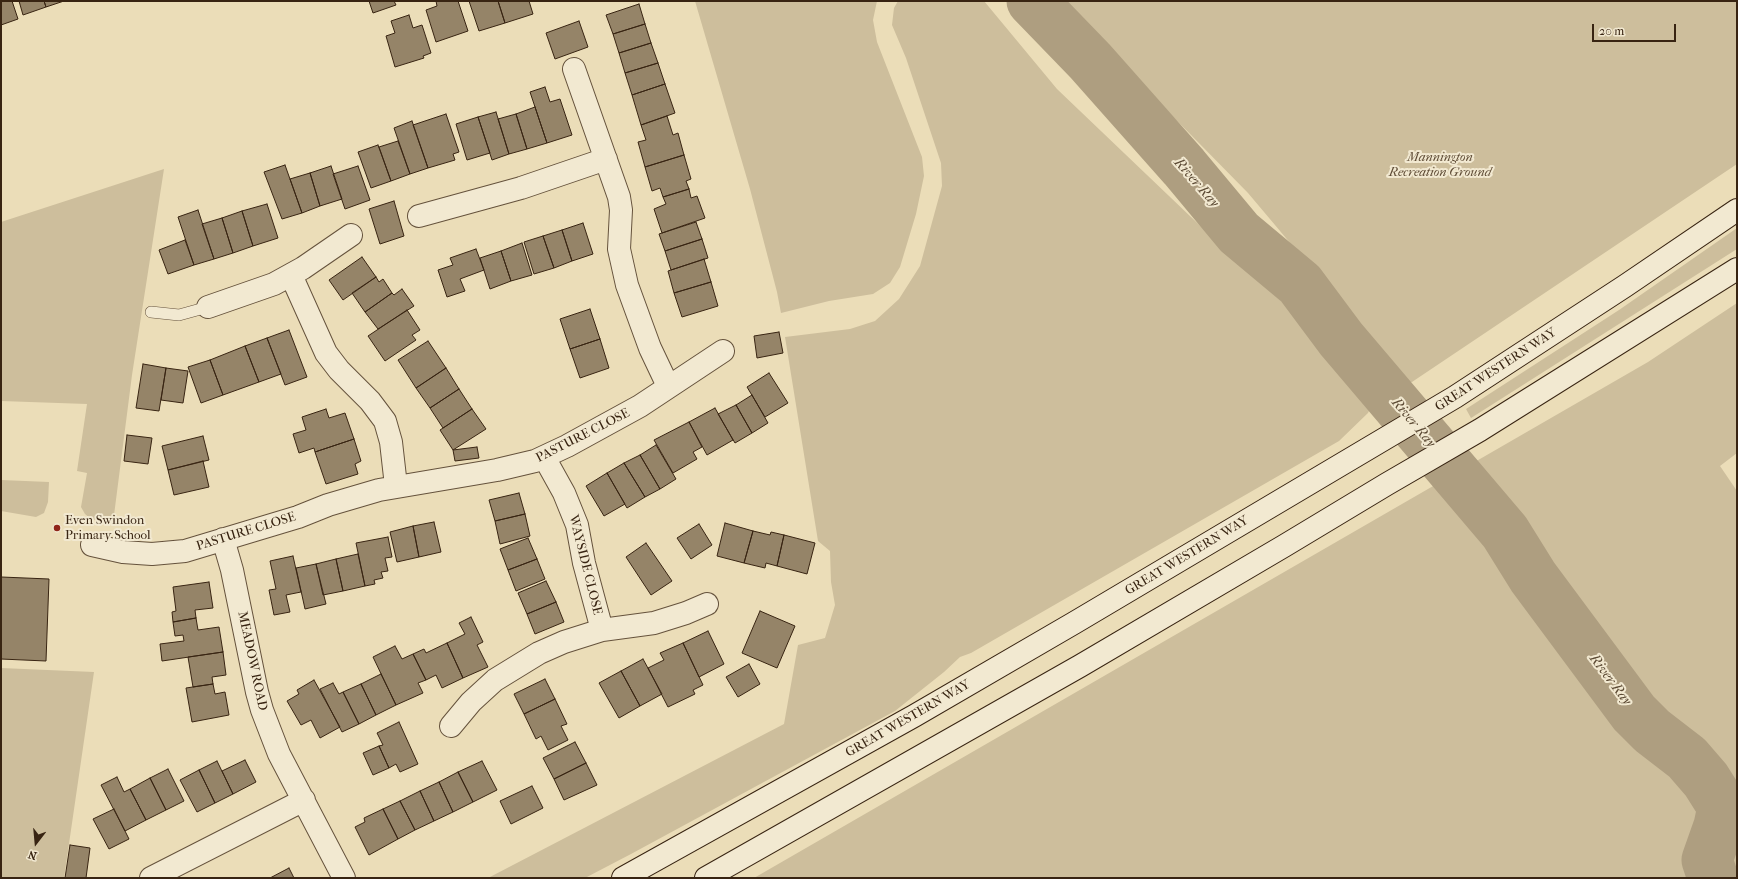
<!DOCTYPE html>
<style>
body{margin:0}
#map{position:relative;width:1738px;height:879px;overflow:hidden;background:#ebddb8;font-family:"IM FELL French Canon",serif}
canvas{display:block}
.frame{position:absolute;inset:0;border:2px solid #382412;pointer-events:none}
.north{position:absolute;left:16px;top:823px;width:40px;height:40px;-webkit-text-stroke:3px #f2e9d1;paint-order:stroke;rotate:196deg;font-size:11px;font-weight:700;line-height:16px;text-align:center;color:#382412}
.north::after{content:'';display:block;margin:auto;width:14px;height:18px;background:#382412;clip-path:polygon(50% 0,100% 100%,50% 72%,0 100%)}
.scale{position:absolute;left:1592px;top:24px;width:84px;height:18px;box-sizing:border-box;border:2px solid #382412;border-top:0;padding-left:5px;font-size:12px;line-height:14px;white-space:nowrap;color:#382412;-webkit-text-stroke:3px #f2e9d1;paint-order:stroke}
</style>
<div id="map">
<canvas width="1738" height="879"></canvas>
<div class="frame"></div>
<div class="north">N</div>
<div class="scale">20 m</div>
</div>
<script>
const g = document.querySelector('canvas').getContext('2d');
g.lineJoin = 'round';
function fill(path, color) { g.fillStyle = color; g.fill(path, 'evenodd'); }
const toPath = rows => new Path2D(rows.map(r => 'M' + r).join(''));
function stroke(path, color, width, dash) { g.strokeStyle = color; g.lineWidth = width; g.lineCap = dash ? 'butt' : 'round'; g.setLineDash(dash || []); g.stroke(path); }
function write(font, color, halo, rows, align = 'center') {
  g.font = font + ' "IM FELL French Canon",serif'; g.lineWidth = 4; g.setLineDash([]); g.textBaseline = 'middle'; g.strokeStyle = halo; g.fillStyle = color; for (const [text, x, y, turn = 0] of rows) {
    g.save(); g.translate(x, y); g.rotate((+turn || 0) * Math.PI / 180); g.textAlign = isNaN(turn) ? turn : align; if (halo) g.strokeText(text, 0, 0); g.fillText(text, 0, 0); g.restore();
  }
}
fill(toPath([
 [695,1,877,1,873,20,877,42,922,157,924,176,916,214,900,267,890,283,873,294,829,301,781,313,777,292,750,189],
 [898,1,984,1,1057,89,1236,260,1333,348,1376,397,1368,413,1339,441,971,653,960,657,944,672,895,711,631,854,585,878,488,878,784,724,798,645,825,638,835,605,831,582,830,551,818,541,785,337,850,329,875,321,899,299,920,266,942,186,941,163,906,58,892,25,894,8],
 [1062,1,1737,1,1737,164,1409,384,1248,193,1138,81],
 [164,169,132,375,113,523,91,519,85,514,81,507,87,473,77,471,87,404,1,401,1,222],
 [1737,228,1737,249,1471,418,1466,409,1619,310],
 [1737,303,1737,453,1720,466,1737,491,1737,878,754,878,1648,362],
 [1,480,49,482,48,502,44,513,36,517,1,511],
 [1,668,94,672,64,878,1,878]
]), '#cdbe9c');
stroke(toPath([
 [1032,1,1090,61,1184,167,1239,233,1300,284,1341,339,1505,532,1533,577,1634,713,1652,731,1687,758,1706,780,1723,807,1719,826,1707,860,1713,878]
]), '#ae9e80', 51);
const building = toPath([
 [1,1,12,1,18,19,1,25,1,1],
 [19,1,44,1,46,7,23,15,19,1],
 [44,1,64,1,46,7,44,1],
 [369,1,394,1,396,5,373,13,369,1],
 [436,1,458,1,468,31,436,42,426,10,437,6,436,1],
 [469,1,498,1,505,23,479,31,469,1],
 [498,1,529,1,533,14,505,23,498,1],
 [639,4,645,24,613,34,606,15,639,4],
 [409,15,413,28,422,25,431,53,423,56,424,58,395,67,386,36,395,33,391,21,409,15],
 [579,21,588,47,555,59,546,33,579,21],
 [645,24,651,43,619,53,613,34,645,24],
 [651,43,658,63,625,73,619,53,651,43],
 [658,63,665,84,632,95,625,73,658,63],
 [665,84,675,113,641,125,632,95,665,84],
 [545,87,550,102,560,99,572,135,547,143,530,92,545,87],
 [535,107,547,143,527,149,516,114,535,107],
 [496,112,509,154,492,160,478,117,496,112],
 [446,114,459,152,453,154,455,160,428,168,413,125,446,114],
 [516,114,527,149,509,154,498,119,516,114],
 [667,116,673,135,678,133,684,155,645,167,638,142,646,140,641,125,667,116],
 [478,117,490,153,467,160,456,124,478,117],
 [412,121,428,168,410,174,394,128,412,121],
 [398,141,410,174,391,181,379,147,398,141],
 [378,145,391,181,371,188,358,152,378,145],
 [684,155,691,179,686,181,689,189,663,197,660,188,652,191,645,167,684,155],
 [285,165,302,213,282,219,264,172,285,165],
 [331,166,342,199,320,206,310,173,331,166],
 [358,166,370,200,345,209,333,174,358,166],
 [310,173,320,206,302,213,290,179,310,173],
 [689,189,691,198,697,196,705,218,662,233,654,209,666,204,663,197,689,189],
 [394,201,404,236,380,244,369,209,394,201],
 [267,204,278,238,253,246,242,211,267,204],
 [198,210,214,259,194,265,178,217,198,210],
 [242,211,253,246,233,253,222,218,242,211],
 [222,218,233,253,214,259,202,224,222,218],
 [696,222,702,239,665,251,659,234,696,222],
 [583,223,593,254,572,261,562,230,583,223],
 [562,230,572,261,554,268,543,236,562,230],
 [543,236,554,268,534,274,524,242,543,236],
 [702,239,708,258,671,270,665,251,702,239],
 [185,240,194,265,168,274,159,250,185,240],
 [522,243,532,275,511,281,501,251,522,243],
 [476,249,484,270,460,279,465,291,447,297,438,270,453,265,450,258,476,249],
 [501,251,511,281,490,289,480,258,501,251],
 [362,257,376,277,343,300,329,280,362,257],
 [704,259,711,282,674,293,668,271,704,259],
 [376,277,379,282,383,279,392,293,365,312,352,293,376,277],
 [711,282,718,306,682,317,674,293,711,282],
 [402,289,414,306,378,329,365,312,392,293,394,295,402,289],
 [590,309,600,339,570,349,560,319,590,309],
 [407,310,420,330,412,335,416,340,385,361,368,336,407,310],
 [289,330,307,377,285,385,267,338,289,330],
 [779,332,783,353,757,358,754,336,779,332],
 [267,338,281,374,259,382,245,346,267,338],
 [600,339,609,368,580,378,570,349,600,339],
 [428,341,446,368,416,388,398,360,428,341],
 [245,346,259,382,223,395,210,360,245,346],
 [210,360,223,395,201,403,188,367,210,360],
 [143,364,166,368,159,411,136,408,143,364],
 [166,368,188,371,183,403,161,400,166,368],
 [446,368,459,389,430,408,416,388,446,368],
 [769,373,788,403,765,417,747,387,769,373],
 [459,389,472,409,443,428,430,408,459,389],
 [752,395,768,423,752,433,736,405,752,395],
 [736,405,752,433,735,443,718,414,736,405],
 [715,408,733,440,707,455,689,422,715,408],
 [326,409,329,418,345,413,354,439,315,452,314,448,299,453,293,434,306,430,302,417,326,409],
 [472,409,486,429,453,450,440,430,472,409],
 [689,422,702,447,693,452,697,459,673,473,654,440,689,422],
 [127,435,152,438,148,464,124,461,127,435],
 [203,436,209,460,168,470,162,446,203,436],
 [354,439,361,461,355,464,358,474,326,484,315,452,354,439],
 [656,445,676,479,660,489,640,455,656,445],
 [477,447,479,458,455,461,453,450,477,447],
 [640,455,660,489,645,497,624,463,640,455],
 [203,461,209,487,174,495,168,470,203,461],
 [624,463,645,497,627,508,607,473,624,463],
 [607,473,625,504,604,516,586,486,607,473],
 [519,493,525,514,495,521,489,500,519,493],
 [525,514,530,536,500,544,495,521,525,514],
 [434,522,441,552,419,557,413,526,434,522],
 [725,523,753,531,744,563,717,556,725,523],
 [699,524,712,545,691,559,677,538,699,524],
 [413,526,419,557,397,562,390,532,413,526],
 [753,531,770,535,771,532,784,535,777,566,766,563,765,568,744,563,753,531],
 [784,535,815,543,807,574,777,566,784,535],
 [388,537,392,557,385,558,388,571,381,572,383,578,374,580,375,584,365,586,356,543,388,537],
 [528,538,537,559,508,570,500,549,528,538],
 [646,543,672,581,651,595,626,557,646,543],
 [358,554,365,586,343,591,336,559,358,554],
 [293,556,301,592,286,595,290,612,274,615,269,590,276,589,270,561,293,556],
 [336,559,343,591,323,595,316,564,336,559],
 [537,559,545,579,516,591,508,570,537,559],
 [316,564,326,604,305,609,296,568,316,564],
 [1,577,49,579,46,661,1,659,1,577],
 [546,581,556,602,527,614,518,593,546,581],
 [209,582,213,608,195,610,196,618,173,622,172,612,176,611,173,587,209,582],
 [556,602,564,622,535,634,527,614,556,602],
 [760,611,795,626,777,668,742,653,760,611],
 [471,617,483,642,477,645,488,667,463,678,447,643,465,634,459,623,471,617],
 [196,618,198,630,219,627,223,652,162,661,160,644,184,641,183,635,175,636,173,622,196,618],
 [708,631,724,664,699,677,683,643,708,631],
 [447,643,463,678,442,688,436,675,426,680,413,654,424,649,426,653,447,643],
 [683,643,703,685,693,690,695,694,668,707,648,668,664,660,660,653,683,643],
 [395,646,402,659,413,654,426,680,418,683,423,693,396,705,373,657,395,646],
 [223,652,226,675,212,677,213,684,193,687,188,657,223,652],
 [643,659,662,694,640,706,621,671,643,659],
 [749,664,760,684,738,697,726,677,749,664],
 [621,671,640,706,619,718,599,683,621,671],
 [381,674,396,705,376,715,361,684,381,674],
 [545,679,555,699,524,714,514,694,545,679],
 [314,680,340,727,320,738,311,720,301,725,287,701,299,694,297,690,314,680],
 [333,683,339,694,343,692,359,724,342,732,320,689,333,683],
 [213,684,215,694,225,692,229,715,192,722,186,688,213,684],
 [361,684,376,715,359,724,343,692,361,684],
 [555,699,567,724,561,726,568,740,548,750,541,736,536,739,524,714,555,699],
 [399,722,418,764,400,772,396,764,389,768,379,746,383,745,377,733,399,722],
 [575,742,586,763,554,779,543,758,575,742],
 [379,746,389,768,373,775,363,753,379,746],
 [245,760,256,782,233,794,222,771,245,760],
 [217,761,233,794,215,803,199,770,217,761],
 [482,761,497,790,473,802,458,772,482,761],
 [586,763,597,785,564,800,554,779,586,763],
 [168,769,184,801,166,810,150,778,168,769],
 [199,770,215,803,197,812,180,780,199,770],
 [458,772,473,802,453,812,439,782,458,772],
 [117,777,124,792,130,789,146,820,125,831,101,785,117,777],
 [150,778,166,810,146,820,130,789,150,778],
 [439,782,453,812,434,821,420,791,439,782],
 [532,786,543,808,511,824,500,801,532,786],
 [420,791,434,821,415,830,400,801,420,791],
 [400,801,415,830,398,839,383,809,400,801],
 [114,809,129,839,109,849,93,819,114,809],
 [383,809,398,839,369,855,355,827,365,822,364,818,383,809],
 [70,845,90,848,86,878,65,878,70,845],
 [289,868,294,878,270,878,289,868]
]);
fill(building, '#958468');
stroke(building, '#382412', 1);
const lane = toPath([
 [151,312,179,315,208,307]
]);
const street = toPath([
 [574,69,619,197,621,210,619,249,627,285,650,348,668,386],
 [419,216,521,188,606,159],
 [291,275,326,353,339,370,370,401,385,421,391,442,396,486],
 [208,307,274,284,303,268,351,235],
 [544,457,564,493,577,525,584,563,602,630],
 [223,539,232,570,257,692,262,710,279,754,344,878],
 [92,545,123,552,152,554,185,551,298,517,328,505,379,490,497,470,535,461,567,446,640,406,723,351],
 [451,726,471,702,495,680,539,653,564,642,602,630,654,623,686,613,707,604],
 [151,878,304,800]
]);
const secondary = toPath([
 [623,878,914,716,1074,623,1455,397,1625,286,1737,210],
 [706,878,1080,666,1284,546,1387,484,1480,430,1737,269]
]);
stroke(lane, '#65523c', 12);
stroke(street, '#65523c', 24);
stroke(secondary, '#382412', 24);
stroke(lane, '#f2e9d1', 11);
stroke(street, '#f2e9d1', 22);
stroke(secondary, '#f2e9d1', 22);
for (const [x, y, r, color] of [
 [57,528,4,"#8f2418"]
]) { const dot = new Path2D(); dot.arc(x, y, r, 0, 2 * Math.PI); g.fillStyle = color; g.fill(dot); stroke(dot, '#f2e9d1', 1.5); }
write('italic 13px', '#5d4a34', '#f2e9d1', [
 ["Mannington",1440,158],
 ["Recreation Ground",1440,173]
]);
write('13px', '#382412', '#f2e9d1', [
 ["GREAT WESTERN WAY",1496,370,-33],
 ["PASTURE CLOSE",583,436,-27],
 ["PASTURE CLOSE",246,532,-17],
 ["GREAT WESTERN WAY",1187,556,-31],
 ["WAYSIDE CLOSE",585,565,76],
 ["MEADOW ROAD",252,661,78],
 ["GREAT WESTERN WAY",908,719,-30]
]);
write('13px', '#382412', '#f2e9d1', [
 ["Even Swindon",65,521],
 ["Primary School",65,536]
], 'left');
write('italic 14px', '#5b4933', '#f2e9d1', [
 ["River Ray",1196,183,49],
 ["River Ray",1413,423,50],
 ["River Ray",1610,680,53]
]);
</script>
